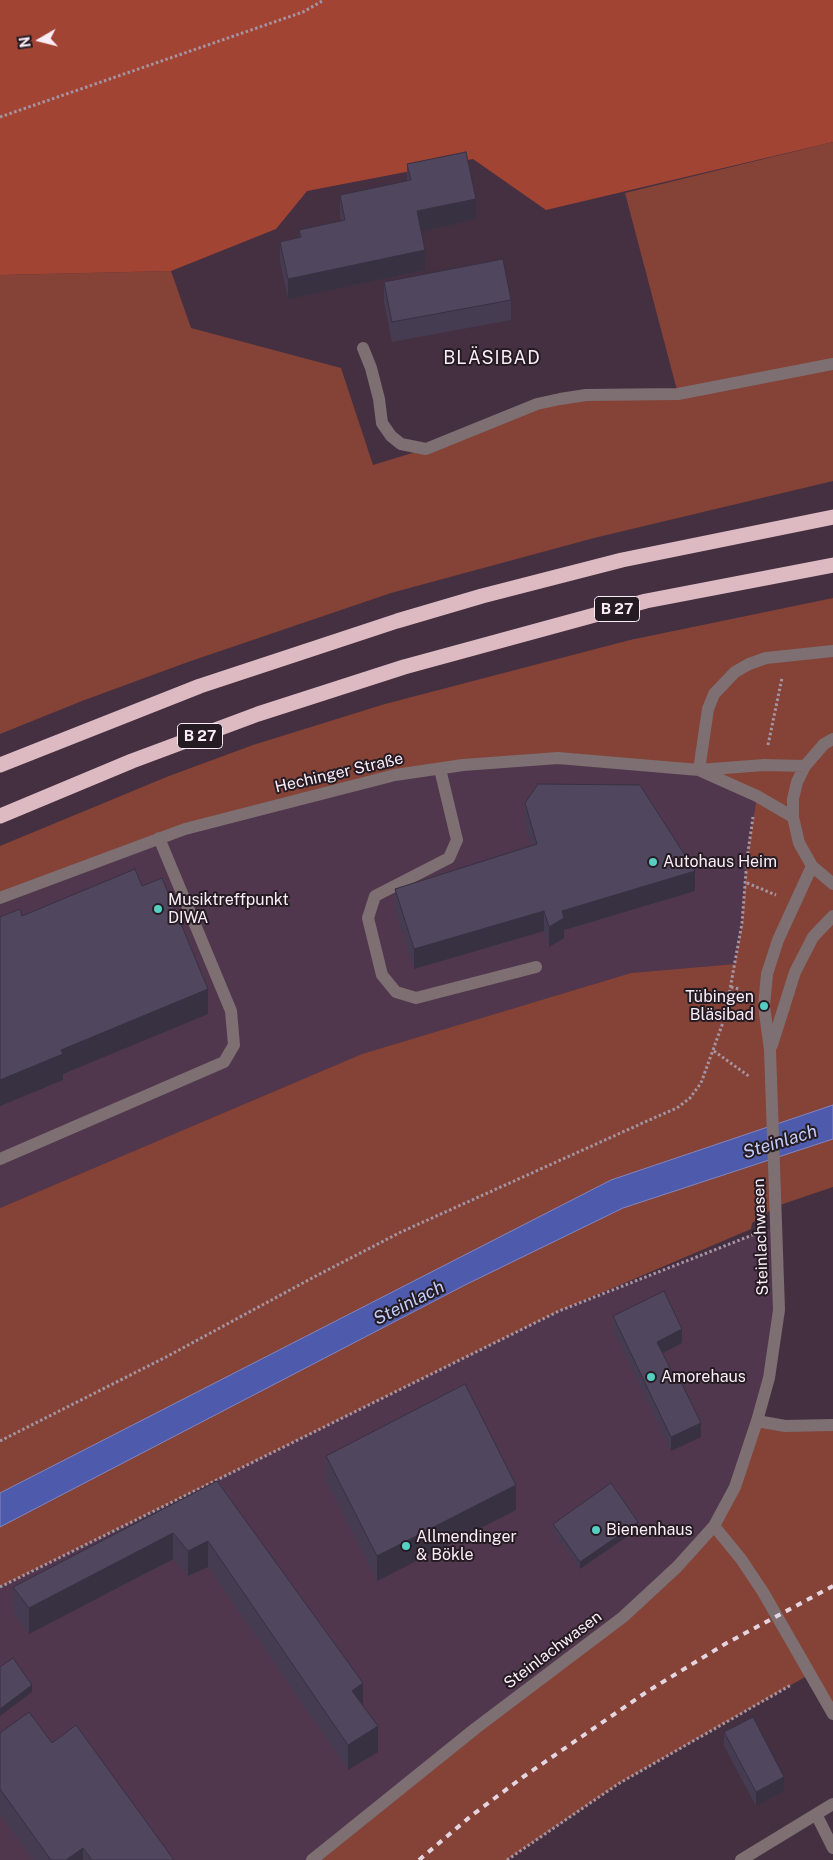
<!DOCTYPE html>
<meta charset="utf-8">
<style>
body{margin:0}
#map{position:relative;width:833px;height:1860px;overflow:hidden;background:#453041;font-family:"Public Sans",sans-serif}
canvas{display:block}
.north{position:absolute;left:15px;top:15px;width:50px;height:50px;-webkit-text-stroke:4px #251b23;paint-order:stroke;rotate:262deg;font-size:14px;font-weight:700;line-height:20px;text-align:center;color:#fbedf8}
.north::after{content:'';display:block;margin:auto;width:18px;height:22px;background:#fbedf8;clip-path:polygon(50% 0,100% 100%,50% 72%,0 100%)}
</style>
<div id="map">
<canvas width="833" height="1860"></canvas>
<div class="north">N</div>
</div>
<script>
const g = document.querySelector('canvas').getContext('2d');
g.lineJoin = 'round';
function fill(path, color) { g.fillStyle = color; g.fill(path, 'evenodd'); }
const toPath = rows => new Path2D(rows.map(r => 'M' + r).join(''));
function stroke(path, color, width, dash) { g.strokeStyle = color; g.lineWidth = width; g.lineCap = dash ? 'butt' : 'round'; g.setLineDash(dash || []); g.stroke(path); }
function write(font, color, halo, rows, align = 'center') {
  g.font = font + ' "Public Sans",sans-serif'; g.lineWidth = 4; g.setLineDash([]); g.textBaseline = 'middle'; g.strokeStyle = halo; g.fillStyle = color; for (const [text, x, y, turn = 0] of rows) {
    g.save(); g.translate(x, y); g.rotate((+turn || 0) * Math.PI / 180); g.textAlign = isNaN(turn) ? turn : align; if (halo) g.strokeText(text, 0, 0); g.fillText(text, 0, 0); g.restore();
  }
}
fill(toPath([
 [558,758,699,770,757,796,747,859,747,883,735,964,631,973,362,1054,0,1208,0,898,185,829,395,775],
 [781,1224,769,1378,735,1487,677,1567,312,1860,0,1860,0,1587,559,1311]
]), '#51374d');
fill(toPath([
 [833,142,833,481,594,538,391,593,188,662,82,701,0,734,0,275,171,271,191,328,341,368,373,465,445,443,537,404,678,394,625,193],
 [833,598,833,1187,777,1206,752,1223,751,1229,559,1311,0,1587,0,1208,362,1054,631,973,735,964,742,923,747,859,757,796,699,770,558,758,463,765,185,829,0,898,0,846,169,776,253,745,385,704,630,640],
 [757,1421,833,1425,833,1712,805,1677,618,1784,507,1860,312,1860,623,1617,714,1526]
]), '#854236');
fill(toPath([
 [0,0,833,0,833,142,546,210,473,159,307,191,276,229,171,271,0,275]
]), '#a24434');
const water = toPath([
 [833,1105,833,1139,623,1208,465,1285,0,1527,0,1493,611,1180,833,1105]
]);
fill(water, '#4e5aab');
stroke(water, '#8286c2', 1);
stroke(toPath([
 [0,117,303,12,324,0],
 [768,745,782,678],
 [747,883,776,895],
 [731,987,739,989],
 [714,1051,750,1077],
 [0,1441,168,1356,314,1277,401,1232,656,1117,677,1108,690,1098,701,1083,725,1017,742,923,747,859,753,817],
 [0,1587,559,1311,755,1234],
 [507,1860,618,1784,791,1685]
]), '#a594a2', 3, [2.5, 2.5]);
stroke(toPath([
 [363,348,371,368,379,399,382,423,391,436,401,444,426,449,537,404,560,399,586,395,678,394,833,364],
 [833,739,824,744,805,766,797,782,793,799,793,817,799,843,812,866,833,884],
 [440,769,457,840,449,858,375,896,368,918,382,975,396,992,416,998,536,967],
 [699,770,708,709,714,694,735,672,749,664,766,658,833,651],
 [701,771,757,796,793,817],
 [0,898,185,829,395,775,463,765,558,758,699,770,764,765,805,766],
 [772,1045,795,972,813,937,833,916],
 [0,1159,224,1062,234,1045,231,1011,159,838],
 [757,1421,785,1426,833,1425],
 [714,1526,741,1559,763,1592,833,1714],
 [816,1814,833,1848],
 [312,1860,476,1728,623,1617,677,1567,714,1526,735,1487,757,1421,769,1378,779,1310,770,1050,764,1006,767,974,778,940,812,866],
 [741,1860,833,1804]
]), '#7d6f72', 12);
stroke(toPath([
 [0,765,200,686,397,621,482,596,622,560,833,517],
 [0,816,132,761,258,714,404,667,646,601,833,565]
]), '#ddbac2', 15);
stroke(toPath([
 [419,1860,471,1816,523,1777,648,1691,725,1644,833,1586]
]), '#e4d5e1', 4, [6, 6]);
fill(toPath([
 [407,164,476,219,421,231,425,270,288,299,280,262,280,242,299,238,299,230,341,221,340,215,340,195,407,181],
 [384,282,511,300,511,320,392,342,384,302],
 [525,803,695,891,564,930,564,938,549,947,544,931,414,969,395,909,395,889,531,845,525,823],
 [613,1316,682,1343,662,1353,701,1437,671,1451,613,1330],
 [326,1456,516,1510,377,1581,326,1481],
 [217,1481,363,1705,378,1752,348,1770,208,1567,188,1576,173,1559,29,1634,13,1612,13,1587],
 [553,1524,638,1529,580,1569,553,1531],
 [724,1732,784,1791,756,1806,724,1746],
 [0,1733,52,1743,174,1860,33,1860,0,1815]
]), '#453c51');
fill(toPath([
 [476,199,476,219,417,232,417,211],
 [425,250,425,270,288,299,288,279],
 [695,871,695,891,564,930,564,938,549,947,549,927,562,911],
 [544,911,544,931,414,969,414,949],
 [208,989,208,1014,63,1074,63,1080,0,1106,0,1080,61,1050],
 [682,1329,682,1343,657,1356,657,1342],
 [701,1423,701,1437,671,1451,671,1437],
 [516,1485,516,1510,377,1581,377,1556],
 [638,1522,638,1529,580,1569,580,1562],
 [173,1533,173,1559,29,1634,29,1608],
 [208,1541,208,1567,188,1576,188,1551],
 [363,1683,363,1708,352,1691],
 [32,1685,32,1692,0,1716,0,1709],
 [378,1726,378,1752,348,1770,348,1745],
 [784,1777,784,1791,756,1806,756,1792],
 [83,1848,83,1860,66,1860]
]), '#383142');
const building = toPath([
 [466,152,476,199,417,211,425,250,288,279,280,242,301,237,299,230,345,220,340,195,411,180,407,164,466,152],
 [503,259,511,300,392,322,384,282,503,259],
 [538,784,640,785,695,871,562,911,564,918,549,927,544,911,414,949,395,889,537,844,525,803,538,784],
 [135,869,142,886,162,878,208,989,61,1050,63,1054,0,1080,0,917,20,909,22,916,135,869],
 [664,1291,682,1329,657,1342,678,1384,681,1382,701,1423,671,1437,613,1316,664,1291],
 [465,1384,516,1485,377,1556,326,1456,465,1384],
 [217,1481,363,1683,352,1691,378,1726,348,1745,208,1541,188,1551,173,1533,29,1608,13,1587,217,1481],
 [611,1483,638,1522,580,1562,553,1524,611,1483],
 [13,1658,32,1685,0,1709,0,1667,13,1658],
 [29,1712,52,1743,76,1725,174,1860,92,1860,83,1848,66,1860,51,1860,0,1789,0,1733,29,1712],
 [753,1717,784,1777,756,1792,724,1732,753,1717]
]);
fill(building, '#50465e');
stroke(building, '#383142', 1);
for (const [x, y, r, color] of [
 [653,862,5,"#57cec2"],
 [158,909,5,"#57cec2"],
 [764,1006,5,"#57cec2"],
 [651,1377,5,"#57cec2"],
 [596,1530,5,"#57cec2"],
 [406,1546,5,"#57cec2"]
]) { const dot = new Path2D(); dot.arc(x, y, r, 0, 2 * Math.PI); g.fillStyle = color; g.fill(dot); stroke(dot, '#251b23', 2); }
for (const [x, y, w] of [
 [617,609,45],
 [200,736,45]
]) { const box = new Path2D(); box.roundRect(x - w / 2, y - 12.5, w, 25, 4); g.fillStyle = '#251b23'; g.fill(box); stroke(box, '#fbedf8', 1); }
write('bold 15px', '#fbedf8', null, [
 ["B 27",617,609],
 ["B 27",200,736]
]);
write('16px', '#fbedf8', '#251b23', [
 ["Hechinger Straße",339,773,-13],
 ["Steinlachwasen",761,1237,-92],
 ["Steinlachwasen",553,1650,-37]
]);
write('16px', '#fbedf8', '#251b23', [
 ["Autohaus Heim",663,862],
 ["Musiktreffpunkt",168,900],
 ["DIWA",168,918],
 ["Tübingen",754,997,"right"],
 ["Bläsibad",754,1015,"right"],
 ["Amorehaus",661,1377],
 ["Bienenhaus",606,1530],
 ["Allmendinger",416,1537],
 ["& Bökle",416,1555]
], 'left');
g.letterSpacing = '1px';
write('18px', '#fbedf8', '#251b23', [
 ["BLÄSIBAD",492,358]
]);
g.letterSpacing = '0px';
write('italic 18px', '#c1ccf8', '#251b23', [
 ["Steinlach",780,1142,-17],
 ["Steinlach",409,1303,-27]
]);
</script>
